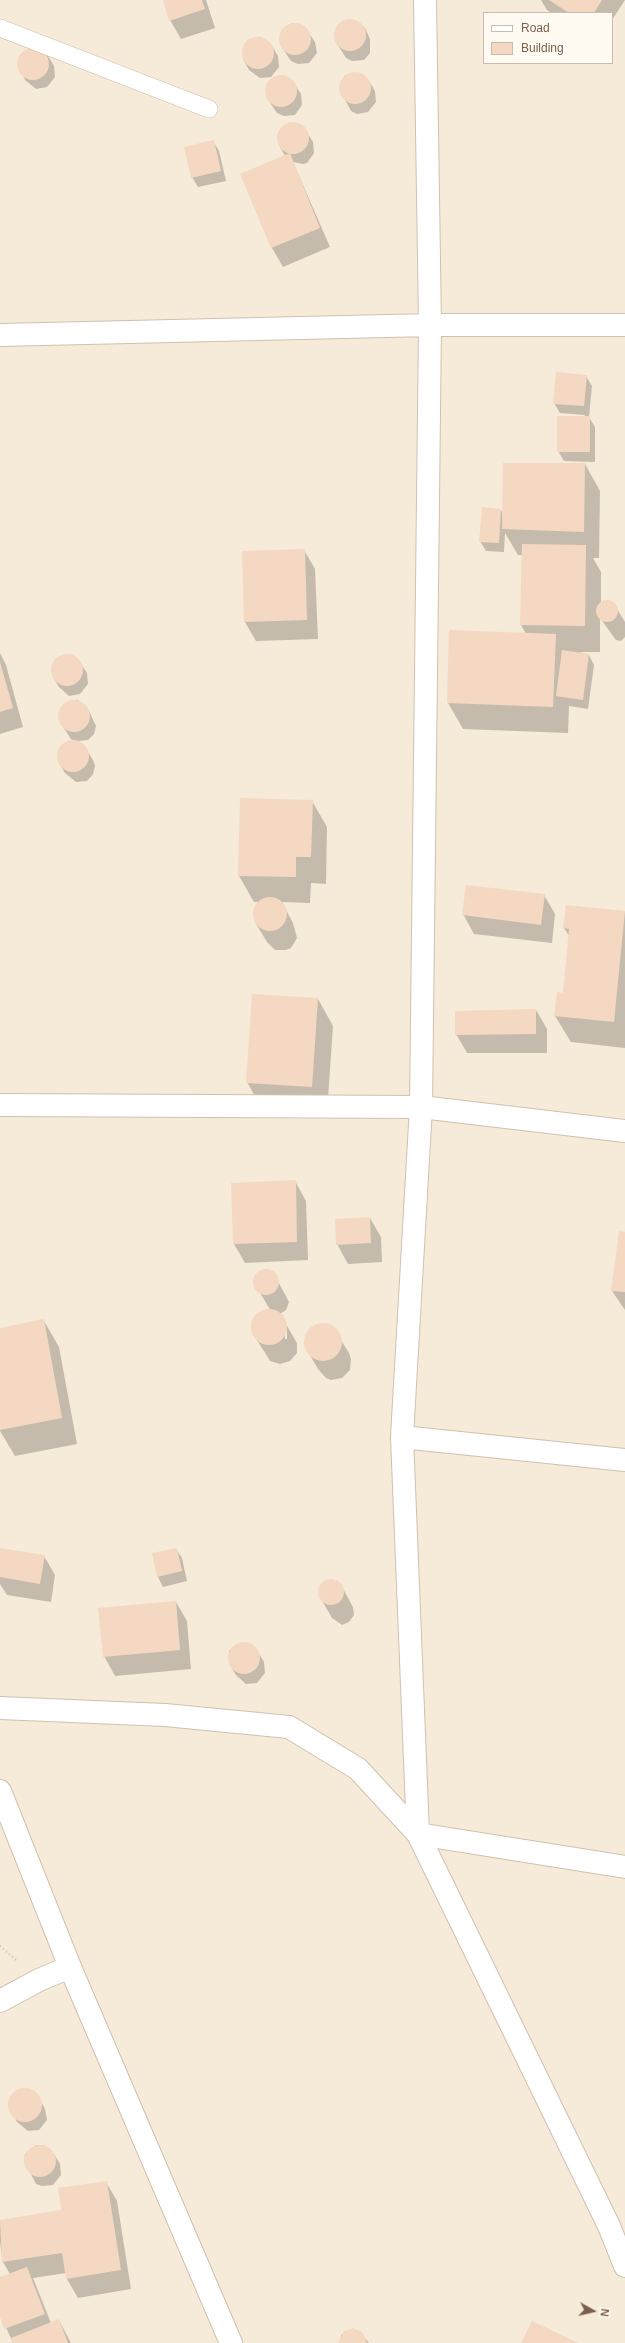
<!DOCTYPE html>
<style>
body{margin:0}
#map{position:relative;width:625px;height:2343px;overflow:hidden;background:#fdf7eb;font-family:Arial,sans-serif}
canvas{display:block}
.legend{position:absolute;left:483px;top:12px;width:130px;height:52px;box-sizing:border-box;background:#fffbf2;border:1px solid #cabdb0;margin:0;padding:5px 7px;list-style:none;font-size:12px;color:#7b5f4c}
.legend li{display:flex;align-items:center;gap:8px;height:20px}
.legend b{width:20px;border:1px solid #cabdb0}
.north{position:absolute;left:573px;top:2291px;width:40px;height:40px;-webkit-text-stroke:3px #fffbf2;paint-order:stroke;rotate:98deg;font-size:11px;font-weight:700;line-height:16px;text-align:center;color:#7b5f4c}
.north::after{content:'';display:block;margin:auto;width:14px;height:18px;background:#7b5f4c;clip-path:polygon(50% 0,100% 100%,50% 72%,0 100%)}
</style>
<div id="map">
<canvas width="625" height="2343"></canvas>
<ul class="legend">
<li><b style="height:5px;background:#fff"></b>Road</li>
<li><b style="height:11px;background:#f4d8c1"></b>Building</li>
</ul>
<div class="north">N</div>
</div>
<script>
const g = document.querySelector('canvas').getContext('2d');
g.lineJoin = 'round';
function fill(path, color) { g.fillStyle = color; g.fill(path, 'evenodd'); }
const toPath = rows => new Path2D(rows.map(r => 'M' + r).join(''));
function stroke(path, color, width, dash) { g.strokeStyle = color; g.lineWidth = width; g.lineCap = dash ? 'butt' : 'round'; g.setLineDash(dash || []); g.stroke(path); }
fill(toPath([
 [0,0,625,0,625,2343,0,2343],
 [484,13,612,13,612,63,484,63]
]), '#f6ead9');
fill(toPath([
 [164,0,206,0,215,28,181,39,170,20],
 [541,0,625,0,612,20,612,13,552,13,547,10],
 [354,20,365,28,370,39,370,53,364,60,352,61,346,58,336,42,336,28,341,23],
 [292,23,305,27,315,42,317,53,309,63,298,64,291,61,281,46,282,32],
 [261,37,272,46,278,56,279,67,271,77,260,78,249,70,243,59,244,45,248,40],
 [37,48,48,56,54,66,55,77,47,87,36,89,25,80,18,63,19,56,24,51],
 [358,73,369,81,375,91,376,102,368,112,357,114,351,111,339,88,345,75],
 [278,76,291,79,301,94,302,105,295,115,284,116,277,113,267,98,267,84],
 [290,123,303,126,313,142,314,153,307,163,303,164,293,162,330,247,283,267,272,248,242,175,285,156,279,145,279,132],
 [213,141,219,151,226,181,198,187,192,177],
 [586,376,592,386,589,417,595,427,595,462,564,461,558,451,585,415,560,413,554,403],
 [585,464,600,491,599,558,593,558,601,572,601,604,610,602,617,609,625,622,625,637,621,641,616,640,600,618,600,652,579,652,589,655,594,665,588,709,569,706,568,733,463,729,448,703,526,634,521,625,523,555,518,555,505,533,504,552,486,551,480,541,501,510,503,514],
 [304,550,315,569,318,639,256,641,245,622],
 [0,653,6,665,23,727,0,734],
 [63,655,77,658,87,673,88,684,80,694,69,696,59,687,53,677,53,663],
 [71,700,78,700,88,709,96,726,94,734,88,740,78,741,83,744,93,760,95,766,93,774,87,781,76,782,65,773,59,763,59,749,64,744,75,741,71,739,60,722,60,709],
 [312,801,327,827,326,884,311,883,310,903,282,902,293,923,297,938,291,948,286,950,275,950,267,942,255,922,254,912,258,902,254,902,239,876],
 [544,895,555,914,552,943,474,934,463,914],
 [567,906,625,912,625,1048,571,1042,555,1016,564,994,570,937,564,928],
 [318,999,333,1026,327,1113,262,1109,247,1082],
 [536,1010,547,1029,547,1053,467,1053,456,1034],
 [295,1181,306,1201,308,1260,245,1263,234,1244,232,1184],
 [370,1218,381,1237,382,1262,348,1264,337,1244],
 [620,1233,625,1233,625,1310,612,1291],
 [269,1270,273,1272,289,1302,286,1310,280,1314,297,1343,297,1353,290,1361,280,1364,270,1361,267,1356,255,1337,253,1325,258,1315,271,1311,254,1283,256,1276,261,1271],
 [285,1330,287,1330,287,1339,285,1339],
 [44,1321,59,1347,77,1444,15,1456,0,1431,0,1329],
 [323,1325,334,1329,349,1353,351,1359,350,1370,342,1378,331,1380,326,1378,318,1369,307,1350,306,1338,312,1328],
 [0,1549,44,1556,55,1575,51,1602,7,1595,0,1584],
 [176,1549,182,1558,187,1581,163,1587,158,1577,153,1554],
 [332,1581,342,1587,353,1607,354,1615,349,1622,342,1625,332,1618,321,1599,319,1591,325,1582],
 [176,1602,187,1621,191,1669,115,1676,104,1656],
 [247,1643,258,1652,264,1662,265,1673,257,1683,246,1684,236,1675,230,1665,229,1651,234,1646],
 [29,2090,35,2093,39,2098,45,2109,47,2120,39,2130,28,2131,17,2122,9,2105,16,2093],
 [36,2145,43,2145,54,2154,60,2164,61,2175,53,2185,42,2186,36,2184,24,2160,25,2154],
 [106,2182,117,2201,131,2289,78,2298,67,2279,66,2273,33,2278,51,2323,59,2320,71,2343,13,2343,0,2314,0,2278,10,2274,3,2262,0,2242,0,2221,63,2211],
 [349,2330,358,2330,369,2343,341,2343,341,2335]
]), '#0003');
fill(toPath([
 [163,0,202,0,205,9,169,21],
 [549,0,602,0,594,13,569,13],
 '334 35a16 16 0 1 1 32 0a16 16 0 1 1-32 0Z',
 '279 39a16 16 0 1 1 32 0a16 16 0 1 1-32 0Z',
 '242 53a16 16 0 1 1 32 0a16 16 0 1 1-32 0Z',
 '17 64a16 16 0 1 1 32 0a16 16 0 1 1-32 0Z',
 '339 88a16 16 0 1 1 32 0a16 16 0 1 1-32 0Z',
 '265 91a16 16 0 1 1 32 0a16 16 0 1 1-32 0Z',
 '277 138a16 16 0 1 1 32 0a16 16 0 1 1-32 0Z',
 [214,140,221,171,191,178,184,147],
 [290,153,320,228,271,248,240,174],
 [556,372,587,375,584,406,553,404],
 [557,416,590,416,590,452,557,452],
 [503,463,585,463,584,532,502,529],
 [482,507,501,509,499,543,479,542],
 [522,544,586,545,585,626,520,625],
 [305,549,307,620,244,622,242,551],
 '596 611a11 11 0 1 1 22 0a11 11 0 1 1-22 0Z',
 [449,630,556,634,553,707,447,703],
 [562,650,589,654,583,700,556,696],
 '51 670a16 16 0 1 1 32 0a16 16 0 1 1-32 0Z',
 [0,662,13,708,0,712],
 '58 716a16 16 0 1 1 32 0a16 16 0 1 1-32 0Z',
 '57 756a16 16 0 1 1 32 0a16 16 0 1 1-32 0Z',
 [240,798,313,800,311,857,296,857,296,877,238,876],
 [466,885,545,894,541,925,462,915],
 '253 914a17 17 0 1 1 34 0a17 17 0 1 1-34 0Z',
 [566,905,625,911,614,1022,554,1016,557,992,563,993,569,929,563,928],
 [252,994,318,998,312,1087,246,1083],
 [536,1009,536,1034,455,1035,455,1011],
 [296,1180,297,1242,233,1244,231,1183],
 [370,1217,371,1243,336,1245,335,1219],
 [619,1231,625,1232,625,1292,611,1291],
 '253 1282a13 13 0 1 1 26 0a13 13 0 1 1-26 0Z',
 '251 1327a18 18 0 1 1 36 0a18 18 0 1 1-36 0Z',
 [44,1319,62,1418,0,1430,0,1328],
 '304 1342a19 19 0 1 1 38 0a19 19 0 1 1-38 0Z',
 [0,1548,45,1555,40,1584,0,1577],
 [177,1548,182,1571,157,1577,152,1553],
 '318 1592a13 13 0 1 1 26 0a13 13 0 1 1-26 0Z',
 [176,1601,180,1650,103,1657,98,1608],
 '228 1658a16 16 0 1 1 32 0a16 16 0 1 1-32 0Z',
 '8 2105a17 17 0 1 1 34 0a17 17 0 1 1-34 0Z',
 '24 2161a16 16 0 1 1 32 0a16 16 0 1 1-32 0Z',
 [107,2181,121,2270,66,2279,62,2253,2,2262,0,2220,61,2210,58,2188],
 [27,2267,45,2314,4,2329,0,2317,0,2277],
 [59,2319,68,2343,13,2343,11,2338],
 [532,2321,578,2343,521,2343],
 [353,2328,362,2332,367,2343,338,2343,344,2331]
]), '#f4d8c1');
const service = toPath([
 [0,28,209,109]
]);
const minor = toPath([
 [425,0,430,325,421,1107,402,1437,418,1834,609,2226,625,2266],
 [0,335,430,325,625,325],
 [0,1105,421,1107,625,1131],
 [402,1437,625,1460],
 [0,1708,165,1715,289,1727,358,1769,418,1834,625,1867],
 [0,2001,39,1980,70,1967]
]);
const tertiary = toPath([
 [0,1791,70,1967,231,2343]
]);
stroke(service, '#d1c0af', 18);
stroke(minor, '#d1c0af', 24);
stroke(tertiary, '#d1c0af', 24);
stroke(toPath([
 [0,1946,16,1960]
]), '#dabca3', 2.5, [1, 3]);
stroke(service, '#fff', 17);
stroke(minor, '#fff', 22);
stroke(tertiary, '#fff', 22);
</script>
